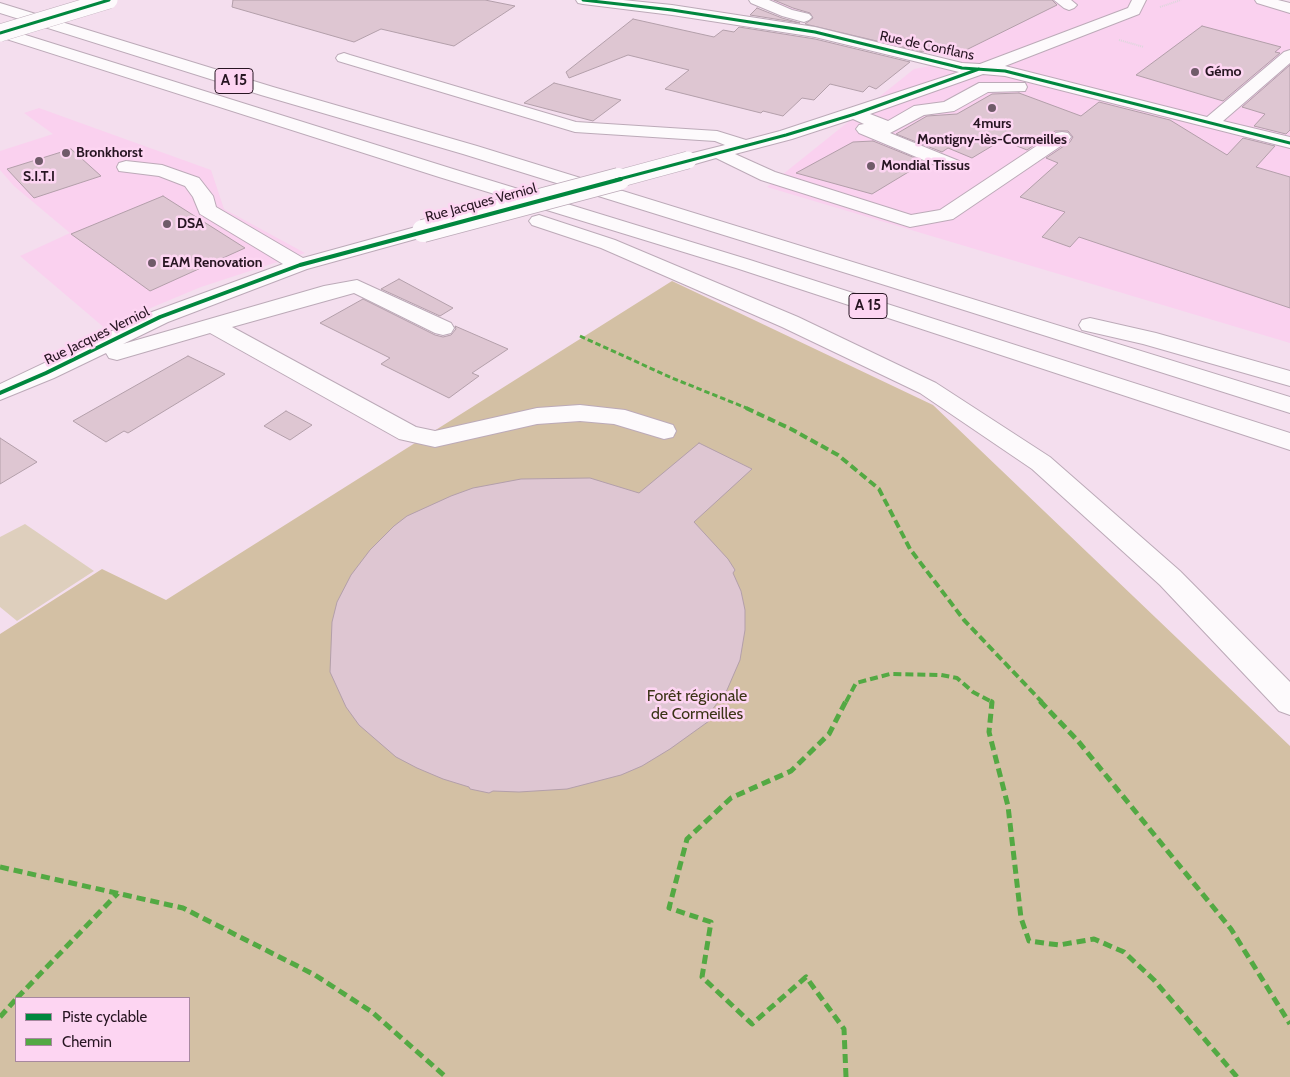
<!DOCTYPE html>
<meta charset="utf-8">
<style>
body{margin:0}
#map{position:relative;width:1290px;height:1077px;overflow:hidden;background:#f4deee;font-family:Cabin,sans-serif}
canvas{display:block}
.legend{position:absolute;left:15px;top:997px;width:175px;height:65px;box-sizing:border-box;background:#fdd5f2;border:1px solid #a7889f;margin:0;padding:6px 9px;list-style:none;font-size:15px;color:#271522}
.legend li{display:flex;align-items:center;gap:10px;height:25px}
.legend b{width:25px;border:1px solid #a7889f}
</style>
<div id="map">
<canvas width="1290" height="1077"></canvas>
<ul class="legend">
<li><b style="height:6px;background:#00873e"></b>Piste cyclable</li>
<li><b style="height:6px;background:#53a943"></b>Chemin</li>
</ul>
</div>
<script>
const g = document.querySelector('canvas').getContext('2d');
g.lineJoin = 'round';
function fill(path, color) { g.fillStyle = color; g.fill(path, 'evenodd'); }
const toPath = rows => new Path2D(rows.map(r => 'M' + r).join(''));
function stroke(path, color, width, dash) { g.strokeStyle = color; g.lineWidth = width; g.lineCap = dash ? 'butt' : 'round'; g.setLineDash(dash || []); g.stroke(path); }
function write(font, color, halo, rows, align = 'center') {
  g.font = font + ' Cabin,sans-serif'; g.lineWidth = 5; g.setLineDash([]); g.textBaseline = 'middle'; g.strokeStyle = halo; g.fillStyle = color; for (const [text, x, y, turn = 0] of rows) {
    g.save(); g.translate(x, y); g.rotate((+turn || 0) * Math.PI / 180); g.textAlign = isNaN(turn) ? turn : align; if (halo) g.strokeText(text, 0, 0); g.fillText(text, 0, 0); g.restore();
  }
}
fill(toPath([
 [749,0,1277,0,1290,4,1290,343,767,187,914,69,963,60,782,15],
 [39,108,211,170,224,209,305,253,201,287,153,307,107,330,20,256,70,233,14,186,0,170,0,151,53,134,24,113]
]), '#fad1ef');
fill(toPath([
 [25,524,94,571,17,621,0,607,0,537]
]), '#decfbd');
fill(toPath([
 [672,281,933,405,1290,746,1290,1077,0,1077,0,634,102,569,166,600],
 [16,998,189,998,189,1061,16,1061]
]), '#d3c0a4');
const building = toPath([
 [233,0,485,0,515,6,454,46,381,29,354,42,232,7,233,0],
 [774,0,1052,0,1057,5,964,51,933,44,923,52,805,24,813,18,810,13,793,8,774,0],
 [757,8,782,18,800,23,750,15,757,8],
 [633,19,714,37,723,30,734,32,739,27,815,39,910,62,876,89,869,86,863,92,830,84,814,100,802,98,783,116,763,111,761,113,665,89,689,70,628,55,569,78,566,72,633,19],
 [1202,26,1281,47,1275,52,1280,53,1223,101,1136,75,1202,26],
 [1290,65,1290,130,1286,134,1254,126,1265,114,1242,107,1290,65],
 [554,83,621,100,593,121,524,103,554,83],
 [1019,93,1081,116,1099,102,1170,120,1227,155,1243,138,1275,146,1256,167,1290,177,1290,308,1079,237,1070,247,1042,237,1065,212,1020,197,1058,163,1046,158,1070,142,1073,137,1068,131,1055,131,1027,150,1002,140,972,158,948,148,942,152,896,134,927,116,957,114,992,94,1019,93],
 [873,141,925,162,872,194,796,173,853,142,873,141],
 [71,149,101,176,34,198,7,169,71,149],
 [163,196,245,248,150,291,71,234,163,196],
 [399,279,453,308,440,316,381,289,399,279],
 [363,299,435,335,443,337,451,335,456,329,455,326,508,349,472,373,479,376,449,398,381,364,390,358,320,323,363,299],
 [188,356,225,374,128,433,124,431,106,442,73,421,188,356],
 [286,411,312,425,290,440,264,426,286,411],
 [0,438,37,462,0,484,0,438],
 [699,443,752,469,694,522,728,559,735,570,733,573,741,591,745,610,745,630,740,660,727,690,706,718,709,721,670,749,642,766,621,775,567,789,519,792,493,791,489,793,470,789,469,787,443,779,417,768,396,757,359,725,346,707,330,672,332,622,337,602,351,575,370,550,394,526,407,516,451,496,473,488,521,479,590,478,639,493,699,443]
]);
fill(building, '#dec6d2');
stroke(building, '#b39faa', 1);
const minor = toPath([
 [576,0,623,0,672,5,815,27,962,63,980,64,1128,8,1132,0,1146,0,1139,14,1005,66,1207,117,1284,52,1290,50,1290,63,1223,121,1290,137,1290,148,1005,76,983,74,870,114,888,121,914,106,944,102,979,83,1025,83,1027,87,1025,91,988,92,954,111,924,115,890,133,959,161,961,165,959,169,952,171,945,169,859,133,856,129,859,125,864,124,853,119,792,139,735,154,775,172,911,215,940,210,1056,133,1062,132,1068,133,1071,137,1068,141,953,219,910,227,761,180,716,158,688,166,681,164,679,160,681,156,725,145,715,141,575,132,338,61,336,58,338,55,344,53,350,55,576,122,717,131,746,140,780,131,959,72,815,37,672,15,583,4,578,3,576,0],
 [749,0,769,0,792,10,809,14,812,17,809,20,804,22,782,16,751,3,749,0],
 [1054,0,1071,0,1077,5,1074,8,1069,10,1064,8,1054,0],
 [126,161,162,165,199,178,213,196,216,207,303,258,423,225,430,227,433,231,430,235,307,269,168,322,123,344,324,286,357,280,451,323,454,328,451,333,443,335,435,333,354,293,232,327,416,427,435,431,537,408,580,405,625,410,673,425,676,431,673,437,664,439,614,424,580,421,537,424,435,447,399,439,210,333,117,360,109,358,106,353,54,378,0,400,0,384,152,312,283,264,200,214,193,197,185,186,159,176,119,171,117,167,119,163,126,161]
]);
const major = toPath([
 [1255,0,1278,0,1290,3,1290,13,1257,3,1255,0]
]);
const highway = toPath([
 [0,3,273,87,477,146,1290,397,1290,413,888,286,463,154,261,95,0,13,0,3],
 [0,27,453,169,750,260,1290,433,1290,450,736,268,439,177,0,37,0,27],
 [539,215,615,240,798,317,936,383,1050,457,1180,571,1290,682,1290,715,1279,711,1160,585,1032,469,920,393,782,327,601,248,532,225,529,221,532,217,539,215],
 [1090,318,1156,333,1290,371,1290,386,1143,344,1082,330,1079,325,1082,320,1090,318]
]);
stroke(minor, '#bcaab8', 2);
stroke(major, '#bcaab8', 2);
stroke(highway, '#bcaab8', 2);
stroke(toPath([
 [1160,7,1181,0],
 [1119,40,1144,47]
]), '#ded6dc', 2, [1, 1]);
fill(minor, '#fdfafc');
fill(major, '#fdfafc');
fill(highway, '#fdfafc');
const minorBridgeFar1 = toPath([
 [0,33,109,0],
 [614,180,688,160]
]);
const minorBridge = toPath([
 [423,231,619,179]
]);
stroke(minorBridgeFar1, '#bcaab8', 18, []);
stroke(minorBridge, '#bcaab8', 24, []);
stroke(minorBridgeFar1, '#fdfafc', 17);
stroke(minorBridge, '#fdfafc', 22);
stroke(toPath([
 [580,336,672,378,749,409]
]), '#53a943', 3, [5.5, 3]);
stroke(toPath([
 [746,408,791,429,838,455,879,489,910,549,964,620,1042,702],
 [846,702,856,683,890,674,941,675,957,678,973,692,992,702]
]), '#53a943', 4, [8, 4]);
stroke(toPath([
 [990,701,992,702,989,732,1008,806,1021,918,1029,941,1059,945,1094,939,1124,952,1154,980,1237,1077],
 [1040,701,1078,741,1231,929,1290,1024],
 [0,867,183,908,315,975,372,1012,446,1077],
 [17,998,118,893],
 [0,1017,16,999],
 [846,1077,844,1029,806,977,752,1024,702,977,711,922,669,908,687,839,731,798,791,771,829,734,846,701]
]), '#53a943', 5, [9, 5]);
stroke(toPath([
 [583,0,672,10,815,32,962,68,1005,71,1290,143],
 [0,33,109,0],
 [616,180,786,135,855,114,979,69]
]), '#00873e', 3);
stroke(toPath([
 [0,393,46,373,160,317,300,265,621,179]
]), '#00873e', 4);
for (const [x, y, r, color] of [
 [1195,72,5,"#6f5b69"],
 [992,108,5,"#6f5b69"],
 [66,153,5,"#6f5b69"],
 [39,161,5,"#6f5b69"],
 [871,166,5,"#6f5b69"],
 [167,224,5,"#6f5b69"],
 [152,263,5,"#6f5b69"]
]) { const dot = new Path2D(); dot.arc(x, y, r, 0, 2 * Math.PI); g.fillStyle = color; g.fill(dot); stroke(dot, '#fdd5f2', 2); }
write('14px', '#271522', '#fdd5f2', [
 ["Rue de Conflans",927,46,12],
 ["Rue Jacques Verniol",481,203,-15],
 ["Rue Jacques Verniol",97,336,-26]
]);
write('bold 14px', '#271522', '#fdd5f2', [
 ["Gémo",1205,72],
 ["4murs",992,124,"center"],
 ["Montigny-lès-Cormeilles",992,140,"center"],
 ["Bronkhorst",76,153],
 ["Mondial Tissus",881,166],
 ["S.I.T.I",39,177,"center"],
 ["DSA",177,224],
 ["EAM Renovation",162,263]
], 'left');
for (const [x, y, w] of [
 [234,81,38],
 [868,306,38]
]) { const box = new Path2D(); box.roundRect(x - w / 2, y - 12.5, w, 25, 4); g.fillStyle = '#fdd5f2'; g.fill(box); stroke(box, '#271522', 1); }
write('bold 15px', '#271522', null, [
 ["A 15",234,81],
 ["A 15",868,306]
]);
write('16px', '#3b3416', '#fdd5f2', [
 ["Forêt régionale",697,696],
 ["de Cormeilles",697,714]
]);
</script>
